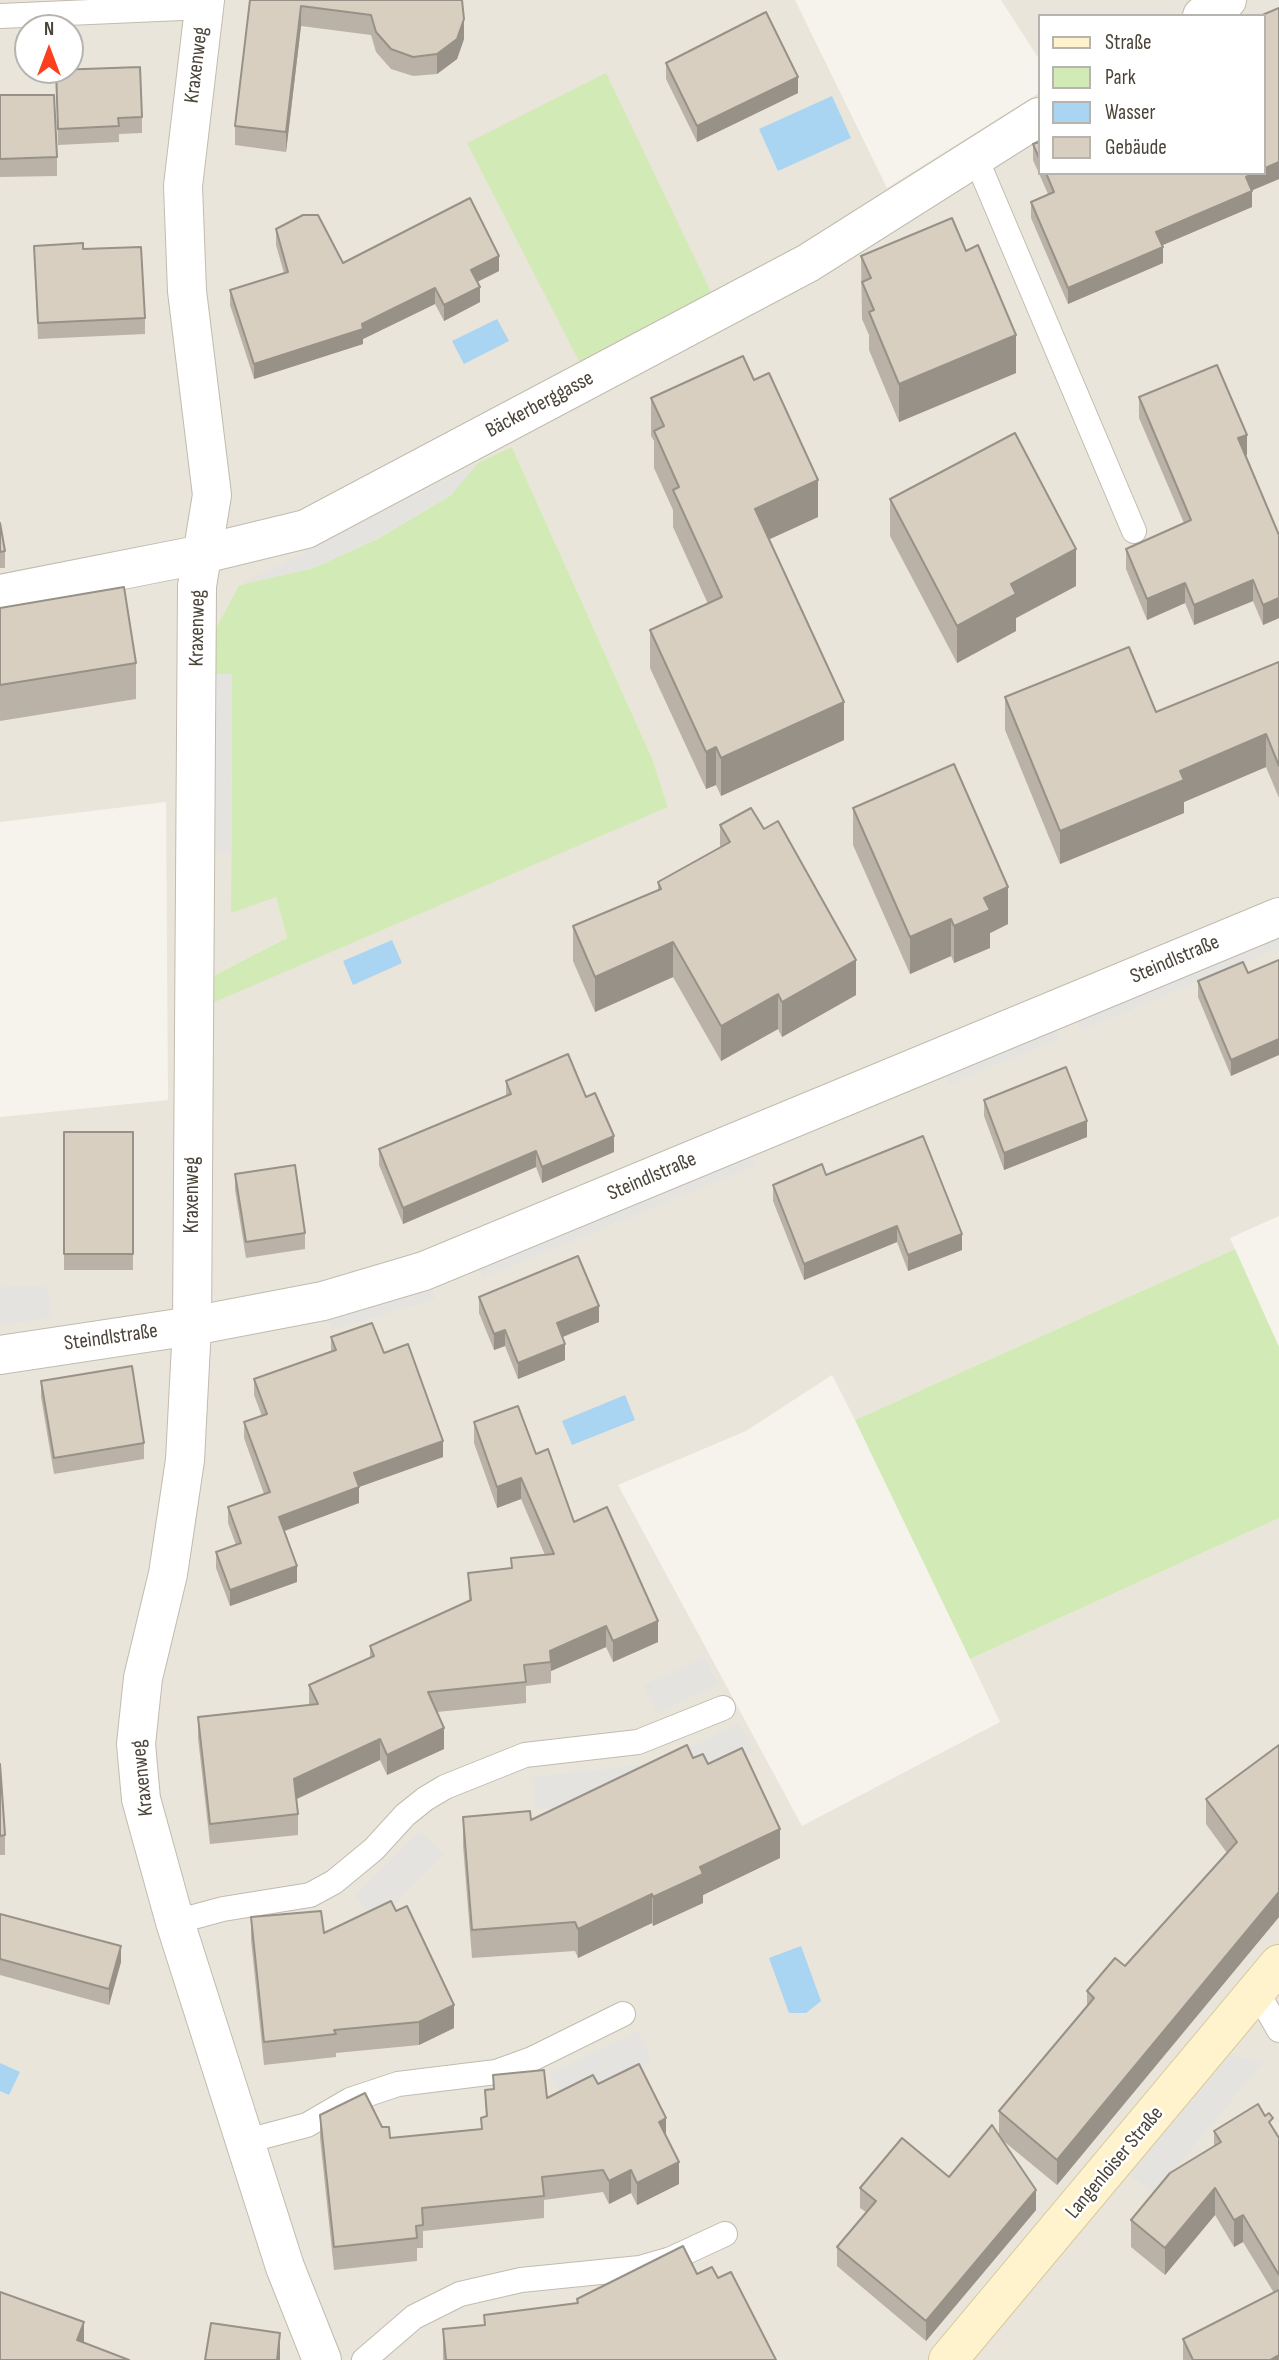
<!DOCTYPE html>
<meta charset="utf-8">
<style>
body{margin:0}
#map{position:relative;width:1279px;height:2360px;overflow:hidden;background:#f6f3ec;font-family:"Sofia Sans Condensed",sans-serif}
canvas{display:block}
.legend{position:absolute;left:1038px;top:14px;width:228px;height:161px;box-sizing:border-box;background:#fff;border:2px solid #b7b4b0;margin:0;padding:9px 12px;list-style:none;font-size:21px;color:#4b4439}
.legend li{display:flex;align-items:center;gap:14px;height:35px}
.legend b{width:35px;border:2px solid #b7b4b0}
.north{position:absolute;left:14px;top:14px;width:70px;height:70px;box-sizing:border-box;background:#fff;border:2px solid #b7b4b0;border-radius:50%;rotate:0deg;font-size:19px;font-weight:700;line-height:28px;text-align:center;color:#4b4439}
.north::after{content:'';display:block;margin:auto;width:24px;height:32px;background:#fc3f1d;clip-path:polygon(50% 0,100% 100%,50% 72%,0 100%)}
</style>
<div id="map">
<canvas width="1279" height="2360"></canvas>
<ul class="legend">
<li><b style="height:9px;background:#fff3cd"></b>Straße</li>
<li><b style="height:19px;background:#d2eab5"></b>Park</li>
<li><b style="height:19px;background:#a9d4f2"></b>Wasser</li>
<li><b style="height:19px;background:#d8cfc1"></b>Gebäude</li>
</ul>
<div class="north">N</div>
</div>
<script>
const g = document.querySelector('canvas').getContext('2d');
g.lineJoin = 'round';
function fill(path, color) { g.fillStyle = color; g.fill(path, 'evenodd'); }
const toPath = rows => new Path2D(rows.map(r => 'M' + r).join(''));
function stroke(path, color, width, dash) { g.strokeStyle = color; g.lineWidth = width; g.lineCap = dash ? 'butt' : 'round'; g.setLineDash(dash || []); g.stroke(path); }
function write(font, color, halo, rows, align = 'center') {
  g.font = font + ' "Sofia Sans Condensed",sans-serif'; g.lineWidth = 5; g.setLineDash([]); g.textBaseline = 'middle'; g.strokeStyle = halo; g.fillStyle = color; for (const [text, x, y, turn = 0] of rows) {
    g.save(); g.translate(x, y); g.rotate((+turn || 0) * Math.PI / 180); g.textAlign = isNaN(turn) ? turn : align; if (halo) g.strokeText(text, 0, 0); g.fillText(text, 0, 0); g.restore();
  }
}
fill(toPath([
 [0,0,795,0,887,188,1039,93,1039,173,1263,173,1263,16,1039,16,1039,59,1001,0,1279,0,1279,1216,1230,1238,1235,1249,855,1420,832,1375,746,1431,618,1485,802,1826,1000,1722,970,1659,1279,1518,1279,2360,0,2360,0,1117,168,1100,166,802,0,822],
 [28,28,70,28,70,70,28,70],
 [512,447,652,758,668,807,213,976,287,938,276,896,231,912,232,674,215,673,216,628,239,585,313,568,451,495]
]), '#eae5da');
fill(toPath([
 [606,73,712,294,580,363,467,143],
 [512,447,652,758,668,807,210,1004,213,976,287,938,276,897,231,913,232,674,215,674,216,628,239,585,313,568,377,539,451,495,478,463],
 [1235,1249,1279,1347,1279,1518,970,1659,855,1420]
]), '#d2eab5');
fill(toPath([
 [478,463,451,495,377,539,313,568,239,585],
 [215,674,232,674,231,852,215,852],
 [1279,932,1279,948,1080,1031,1075,1018],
 [1055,1027,1060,1039,949,1084,944,1073],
 [748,1150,754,1166,483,1278,476,1263],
 [430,1281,435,1299,332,1330,326,1312],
 [47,1285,52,1318,0,1325,0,1287],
 [704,1656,718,1684,657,1713,644,1685],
 [739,1723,754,1752,704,1777,690,1747],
 [639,1765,642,1799,535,1810,532,1777],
 [420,1831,444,1855,378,1920,354,1896],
 [638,2031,652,2062,564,2103,550,2073],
 [1230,2055,1263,2062,1154,2194,1130,2175]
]), '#e5e3e0');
fill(toPath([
 [832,96,851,138,778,171,759,129],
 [497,319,509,341,464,364,452,341],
 [392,940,402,963,353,985,343,961],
 [625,1395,635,1420,572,1445,562,1421],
 [801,1946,821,2001,806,2013,789,2013,769,1958],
 [0,2063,20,2072,9,2095,0,2091]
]), '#a9d4f2');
const lane = toPath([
 [0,16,204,7],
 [975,156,1134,531],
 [175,1922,223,1909,310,1895,334,1882,374,1849,405,1815,425,1799,445,1787,525,1755,638,1742,723,1708],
 [1257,1992,1279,2030],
 [243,2142,307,2125,350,2100,398,2084,496,2072,532,2059,623,2014],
 [364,2360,414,2317,460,2294,521,2280,640,2268,671,2259,725,2234]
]);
const street = toPath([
 [205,0,183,186,187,291,212,495,197,586,192,1326,185,1460,168,1574,143,1678,136,1744,141,1799,175,1922,285,2267,322,2360],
 [1202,16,1227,0],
 [0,594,203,554,306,529,808,263,1039,117],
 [0,1355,192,1326,323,1301,424,1271,1279,917]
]);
const secondary = toPath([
 [948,2360,1279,1964]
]);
stroke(lane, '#c2bbae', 26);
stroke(street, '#c2bbae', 40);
stroke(secondary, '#d6c79b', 40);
stroke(lane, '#fff', 24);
stroke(street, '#fff', 38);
stroke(secondary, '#fff3cd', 38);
fill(toPath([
 [250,0,462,0,464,39,457,59,437,74,413,76,391,69,376,52,371,35,301,26,286,152,235,145,235,126],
 [1279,8,1279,179,1252,190,1252,207,1162,245,1163,263,1068,304,1031,218,1031,202,1048,194,1033,160,1033,144,1039,142,1039,173,1263,173],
 [666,63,798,93,697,142,666,79],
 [56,70,142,117,142,133,119,134,119,142,58,145],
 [0,95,57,157,57,176,0,177],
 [276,229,343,263,499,271,477,282,480,302,444,321,435,304,363,339,363,344,254,379,230,305,230,290,284,273,276,245],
 [34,246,83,249,145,318,145,334,38,339],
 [966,251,1016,373,899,422,869,350,869,335,862,319,861,256],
 [1139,397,1247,455,1246,455,1279,535,1279,618,1263,625,1253,601,1194,625,1185,603,1147,620,1126,569,1126,549,1184,523,1139,418],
 [651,398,818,517,769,539,844,740,721,796,716,785,706,789,650,668,650,630,708,604,673,527,673,510,654,468,654,441,651,436],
 [890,499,1076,586,1016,618,1016,631,957,663,890,536],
 [0,523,5,551,5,568,0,568],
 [0,608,136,663,136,699,0,721],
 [1279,662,1279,798,1266,767,1184,802,1184,813,1060,864,1005,730,1005,697,1156,712],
 [853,808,1008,924,990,933,990,948,954,963,951,956,910,974,853,845],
 [720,825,856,995,782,1037,778,1029,721,1061,673,977,595,1012,573,961,573,926,658,890,658,882,720,847],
 [1248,973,1231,1076,1198,997,1198,981],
 [506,1081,586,1097,614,1152,542,1183,536,1167,403,1224,379,1165,379,1149,506,1096],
 [984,1100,1087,1137,1004,1170,984,1116],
 [64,1132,133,1132,133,1270,64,1270],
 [235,1174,305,1233,305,1249,246,1258,235,1190],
 [826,1175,962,1250,908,1271,897,1242,804,1280,773,1201,773,1185],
 [479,1297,599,1322,563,1337,565,1360,518,1379,505,1346,494,1350,479,1313],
 [331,1337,384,1353,443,1457,359,1487,359,1503,284,1531,297,1582,230,1606,216,1568,216,1552,236,1545,228,1523,228,1507,264,1494,244,1438,244,1422,262,1416,254,1395,254,1379,331,1351],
 [41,1381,144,1443,144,1459,54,1474,41,1397],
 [474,1422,536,1454,574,1522,658,1642,613,1662,606,1647,551,1671,551,1683,526,1686,526,1703,437,1712,444,1749,387,1775,380,1760,297,1799,298,1814,298,1835,210,1844,198,1738,198,1717,309,1705,309,1685,370,1658,370,1646,469,1601,468,1573,511,1568,511,1558,545,1555,521,1499,497,1508,474,1443],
 [1279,1745,1279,1917,1057,2185,1001,2139,1036,2210,926,2341,837,2266,837,2247,866,2212,860,2208,860,2188,949,2177,999,2135,999,2111,1087,2006,1087,1991,1125,1966,1227,1853,1206,1824,1206,1799],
 [693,1758,708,1764,780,1858,703,1895,703,1903,653,1926,652,1923,578,1958,575,1951,472,1958,463,1846,463,1817,531,1820],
 [0,1764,5,1835,5,1855,0,1855],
 [0,1914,121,1962,109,2005,0,1975],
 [251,1917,324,1933,454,2028,419,2045,336,2053,336,2057,264,2065,251,1940],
 [493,2075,547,2098,598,2084,666,2136,679,2184,637,2205,631,2193,609,2204,603,2192,544,2200,544,2218,423,2231,423,2248,417,2248,417,2261,334,2270,320,2138,320,2115,382,2127,390,2138,481,2129,481,2118,486,2117,485,2090,493,2089],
 [1273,2128,1279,2138,1279,2360,1183,2360,1183,2339,1274,2293,1243,2242,1234,2247,1215,2215,1165,2275,1131,2247,1131,2220,1214,2147,1214,2131],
 [697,2274,718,2278,776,2360,443,2360,443,2329,484,2325,484,2315,577,2303]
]), '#bab2a6');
fill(toPath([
 [301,6,301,26,286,152,286,132],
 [464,19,464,39,457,59,437,74,437,54],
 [798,77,798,93,697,142,697,126],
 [1279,162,1279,179,1246,193,1246,177,1254,173,1263,173,1263,169],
 [1252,191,1252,207,1156,248,1156,232],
 [1163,247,1163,263,1068,304,1068,288],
 [499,256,499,271,471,285,471,270],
 [480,287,480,302,444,321,444,305],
 [435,288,435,304,363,339,363,344,254,379,254,364,362,324],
 [1016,335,1016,373,899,422,899,384],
 [1247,435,1247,455,1238,458,1238,438],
 [818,480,818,517,755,546,755,509],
 [1076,549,1076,586,1016,618,1016,631,957,663,957,626,1011,584],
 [1253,580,1253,601,1194,625,1194,605],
 [1185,583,1185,603,1147,620,1147,599],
 [1279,598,1279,618,1263,625,1263,605],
 [844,702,844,740,721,796,721,758],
 [1266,734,1266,767,1184,802,1184,813,1060,864,1060,831,1180,771],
 [716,747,716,785,706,789,706,752],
 [1008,887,1008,924,990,933,990,948,954,963,954,926,984,898],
 [951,919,951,956,910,974,910,937],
 [673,942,673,977,595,1012,595,977],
 [856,960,856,995,782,1037,782,1002],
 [778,994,778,1029,721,1061,721,1026],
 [1279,1039,1279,1055,1231,1076,1231,1060],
 [1087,1121,1087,1137,1004,1170,1004,1153],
 [614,1136,614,1152,542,1183,542,1167],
 [536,1151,536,1167,403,1224,403,1208],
 [897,1226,897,1242,804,1280,804,1264],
 [962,1234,962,1250,908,1271,908,1255],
 [599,1306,599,1322,557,1339,557,1323],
 [505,1330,505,1346,494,1350,494,1334],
 [565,1344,565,1360,518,1379,518,1363],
 [443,1441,443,1457,359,1487,359,1503,279,1533,279,1517,354,1473],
 [521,1478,521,1499,497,1508,497,1487],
 [297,1566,297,1582,230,1606,230,1590],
 [658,1621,658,1642,613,1662,613,1641],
 [606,1626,606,1647,551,1671,550,1651],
 [444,1728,444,1749,387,1775,387,1755],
 [380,1739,380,1760,294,1800,294,1779],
 [780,1829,780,1858,703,1895,703,1903,653,1926,653,1897,700,1867],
 [1279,1892,1279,1917,1057,2185,1057,2160],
 [652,1894,652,1923,578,1958,578,1929],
 [121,1946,121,1962,109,2005,109,1989],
 [454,2005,454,2028,419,2045,419,2022],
 [666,2118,666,2141,659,2122],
 [679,2162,679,2184,637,2205,637,2183],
 [631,2170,631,2193,609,2204,609,2181],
 [1215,2188,1215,2215,1165,2275,1165,2248],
 [1036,2190,1036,2210,926,2341,926,2321],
 [1243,2215,1243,2242,1234,2247,1234,2220],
 [84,2322,84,2344,77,2340],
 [280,2333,280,2360,277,2360],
 [1279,2355,1279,2360,1270,2360]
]), '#979187');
const building = toPath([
 [250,0,462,0,464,19,457,39,437,54,413,57,391,49,376,32,371,15,301,6,286,132,235,126,250,0],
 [1279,8,1279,162,1263,169,1263,16,1260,16,1279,8],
 [766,12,798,77,697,126,666,63,766,12],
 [140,67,142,117,118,118,119,126,58,129,56,70,140,67],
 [0,95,54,95,57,157,0,159,0,95],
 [1039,142,1039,158,1033,144,1039,142],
 [1046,173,1254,173,1246,177,1252,191,1156,232,1163,247,1068,288,1031,202,1054,192,1046,173],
 [470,198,499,256,471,270,480,287,444,305,435,288,362,324,363,329,254,364,230,290,288,272,276,229,303,215,318,215,343,263,470,198],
 [952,218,966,251,978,245,1016,335,899,384,869,312,874,310,862,282,871,278,861,256,952,218],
 [83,243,83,249,141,247,145,318,38,323,34,246,83,243],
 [743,356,754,380,769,373,818,480,755,509,844,702,721,758,716,747,706,752,650,630,722,597,673,490,679,487,654,431,664,426,651,398,743,356],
 [1217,365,1247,435,1238,438,1279,535,1279,598,1263,605,1253,580,1194,605,1185,583,1147,599,1126,549,1191,520,1139,397,1217,365],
 [1015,433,1076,549,1011,584,1016,594,957,626,890,499,1015,433],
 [0,523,5,551,0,552,0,523],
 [124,587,136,663,0,685,0,608,124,587],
 [1129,647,1156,712,1279,662,1279,766,1266,734,1180,771,1184,780,1060,831,1005,697,1129,647],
 [954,764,1008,887,984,898,990,910,954,926,951,919,910,937,853,808,954,764],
 [751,808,764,829,778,821,856,960,782,1002,778,994,721,1026,673,942,595,977,573,926,661,889,658,882,730,842,720,825,751,808],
 [1279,960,1279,1039,1231,1060,1198,981,1243,962,1248,973,1279,960],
 [568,1054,586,1097,595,1093,614,1136,542,1167,536,1151,403,1208,379,1149,511,1094,506,1081,568,1054],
 [1066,1067,1087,1121,1004,1153,984,1100,1066,1067],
 [64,1132,133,1132,133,1254,64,1254,64,1132],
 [923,1136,962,1234,908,1255,897,1226,804,1264,773,1185,822,1164,826,1175,923,1136],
 [295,1165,305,1233,246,1242,235,1174,295,1165],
 [578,1256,599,1306,557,1323,565,1344,518,1363,505,1330,494,1334,479,1297,578,1256],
 [372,1323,384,1353,408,1344,443,1441,354,1473,359,1487,279,1517,297,1566,230,1590,216,1552,241,1543,228,1507,270,1492,244,1422,267,1414,254,1379,336,1350,331,1337,372,1323],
 [132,1366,144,1443,54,1458,41,1381,132,1366],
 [518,1406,536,1454,548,1449,574,1522,607,1507,658,1621,613,1641,606,1626,550,1651,551,1662,524,1665,526,1682,428,1692,444,1728,387,1755,380,1739,294,1779,298,1814,210,1824,198,1717,318,1704,309,1685,374,1656,370,1646,471,1600,468,1573,512,1568,511,1558,554,1554,521,1478,497,1487,474,1422,518,1406],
 [687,1745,693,1758,703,1754,708,1764,742,1748,780,1829,700,1867,703,1874,653,1897,652,1894,578,1929,575,1922,472,1930,463,1817,530,1811,531,1820,687,1745],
 [1279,1745,1279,1892,1057,2160,999,2111,1094,1998,1087,1991,1115,1958,1125,1966,1237,1842,1206,1799,1279,1745],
 [0,1764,5,1835,0,1836,0,1764],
 [391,1901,396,1911,407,1906,454,2005,419,2022,334,2030,336,2034,264,2042,251,1917,321,1911,324,1933,391,1901],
 [0,1914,121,1946,109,1989,0,1959,0,1914],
 [639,2064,666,2118,659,2122,679,2162,637,2183,631,2170,609,2181,603,2170,542,2177,544,2196,422,2208,423,2225,416,2226,417,2238,334,2247,320,2115,365,2093,382,2127,389,2127,390,2138,482,2129,481,2118,487,2116,485,2090,494,2089,493,2075,544,2070,547,2098,593,2075,598,2084,639,2064],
 [1258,2104,1265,2116,1269,2113,1273,2118,1269,2122,1279,2138,1279,2275,1243,2215,1234,2220,1215,2188,1165,2248,1131,2220,1170,2173,1221,2142,1214,2131,1258,2104],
 [992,2125,1036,2190,926,2321,837,2247,876,2201,860,2188,902,2138,949,2177,992,2125],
 [683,2246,697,2274,712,2267,718,2278,731,2272,776,2360,446,2360,443,2329,485,2325,484,2315,578,2303,577,2299,683,2246],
 [1279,2290,1279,2355,1270,2360,1193,2360,1183,2339,1279,2290],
 [0,2292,84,2322,77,2340,129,2360,0,2360,0,2292],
 [211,2323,280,2333,277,2360,205,2360,211,2323]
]);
fill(building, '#d8cfc1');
stroke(building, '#979187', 2);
write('21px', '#4b4439', '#fff', [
 ["Kraxenweg",197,65,-83],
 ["Bäckerberggasse",540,405,-28],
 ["Kraxenweg",198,628,-89],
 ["Steindlstraße",1175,960,-23],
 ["Steindlstraße",652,1177,-23],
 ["Kraxenweg",193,1195,-90],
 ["Steindlstraße",111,1338,-8],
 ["Kraxenweg",143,1778,-96],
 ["Langenloiser Straße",1115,2163,-50]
]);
</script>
